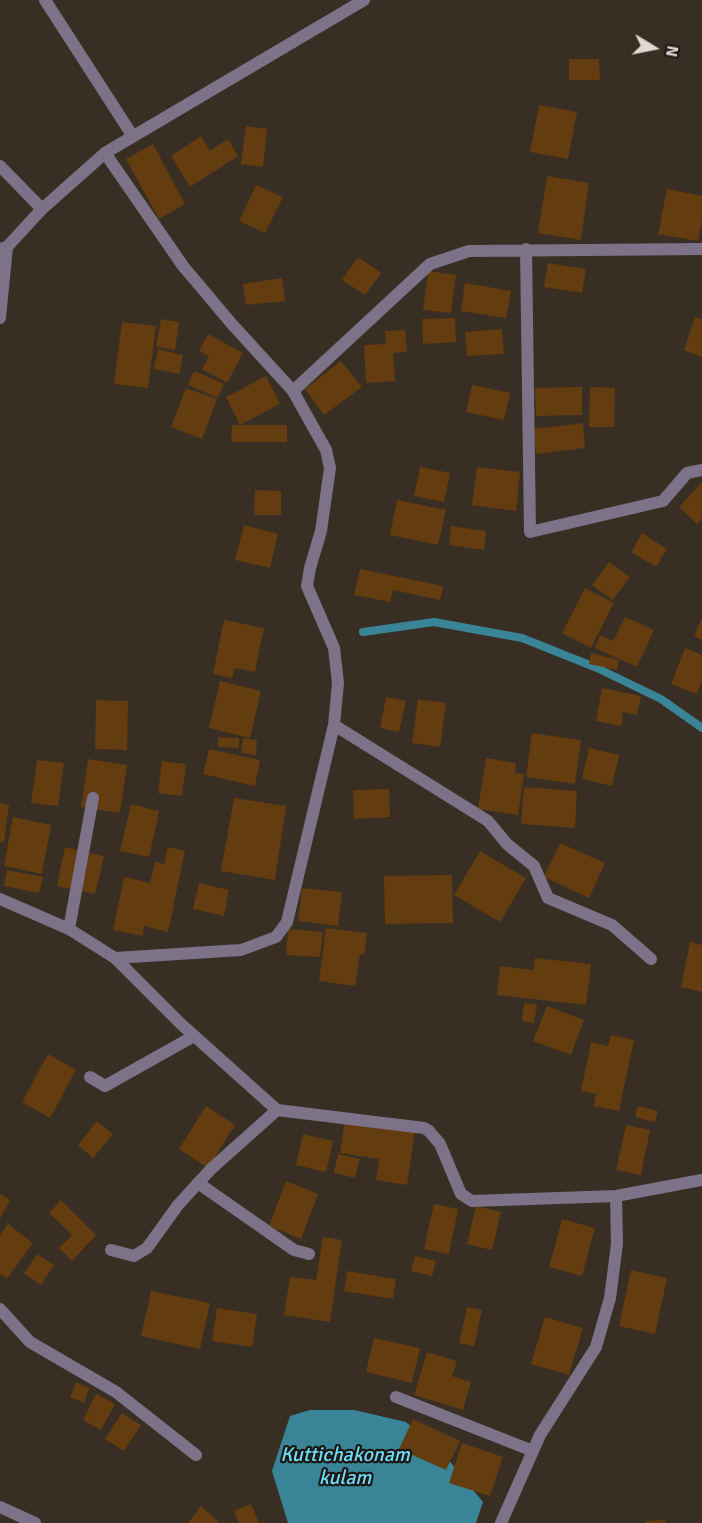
<!DOCTYPE html>
<style>
body{margin:0}
#map{position:relative;width:702px;height:1523px;overflow:hidden;background:#382e24;font-family:Signika,sans-serif}
canvas{display:block}
.north{position:absolute;left:624px;top:18px;width:60px;height:60px;-webkit-text-stroke:4px #1c1712;paint-order:stroke;rotate:100deg;font-size:16px;font-weight:700;line-height:24px;text-align:center;color:#dfd8d2}
.north::after{content:'';display:block;margin:auto;width:21px;height:27px;background:#dfd8d2;clip-path:polygon(50% 0,100% 100%,50% 72%,0 100%)}
</style>
<div id="map">
<canvas width="702" height="1523"></canvas>
<div class="north">N</div>
</div>
<script>
const g = document.querySelector('canvas').getContext('2d');
g.lineJoin = 'round';
function fill(path, color) { g.fillStyle = color; g.fill(path, 'evenodd'); }
const toPath = rows => new Path2D(rows.map(r => 'M' + r).join(''));
function stroke(path, color, width, dash) { g.strokeStyle = color; g.lineWidth = width; g.lineCap = dash ? 'butt' : 'round'; g.setLineDash(dash || []); g.stroke(path); }
function write(font, color, halo, rows, align = 'center') {
  g.font = font + ' Signika,sans-serif'; g.lineWidth = 4.5; g.setLineDash([]); g.textBaseline = 'middle'; g.strokeStyle = halo; g.fillStyle = color; for (const [text, x, y, turn = 0] of rows) {
    g.save(); g.translate(x, y); g.rotate((+turn || 0) * Math.PI / 180); g.textAlign = isNaN(turn) ? turn : align; if (halo) g.strokeText(text, 0, 0); g.fillText(text, 0, 0); g.restore();
  }
}
fill(toPath([
 [310,1410,354,1410,406,1422,447,1458,483,1502,476,1523,288,1523,272,1471,290,1416]
]), '#398597');
stroke(toPath([
 [363,632,434,622,522,638,597,668,661,699,702,728]
]), '#398597', 8);
fill(toPath([
 [569,59,599,59,600,80,569,80],
 [539,105,577,112,568,159,530,152],
 [246,126,267,129,263,167,241,164],
 [201,136,210,151,228,139,238,156,190,187,171,156],
 [153,144,185,204,159,219,126,159],
 [547,176,589,183,581,240,538,233],
 [256,185,283,197,265,233,239,221],
 [667,189,702,196,702,220,698,241,658,234],
 [358,257,381,273,365,295,342,280],
 [548,263,586,269,582,293,544,287],
 [428,271,456,275,451,313,423,310],
 [282,278,285,301,246,305,243,284],
 [465,283,511,291,506,318,461,311],
 [695,317,702,319,702,357,684,350],
 [455,318,456,342,423,344,422,319],
 [161,319,179,322,175,350,156,347],
 [122,322,156,326,148,388,114,384],
 [502,329,504,354,467,356,465,332],
 [405,330,407,352,393,353,395,381,366,383,364,345,386,344,385,331],
 [208,334,243,353,227,383,202,369,209,356,199,351],
 [158,349,183,355,179,374,154,369],
 [341,361,362,387,324,415,305,389],
 [194,371,224,384,218,398,188,385],
 [266,376,280,404,240,425,226,397],
 [472,385,510,393,504,420,466,412],
 [582,387,582,415,536,416,535,388],
 [590,387,615,388,614,427,589,427],
 [186,388,217,399,202,439,171,427],
 [583,423,585,448,536,454,534,429],
 [232,425,287,425,287,442,231,442],
 [420,467,450,473,444,502,414,496],
 [477,467,520,472,516,511,472,505],
 [702,482,702,519,697,524,679,507],
 [255,490,281,491,281,515,254,515],
 [397,500,446,510,438,545,390,535],
 [244,525,278,534,270,568,235,560],
 [451,526,486,531,484,550,449,545],
 [642,533,667,549,656,567,631,552],
 [609,562,630,577,613,600,592,585],
 [360,569,443,586,440,600,393,590,390,602,354,595],
 [585,588,614,603,591,648,562,633],
 [625,617,654,630,637,667,595,648,600,635,613,641],
 [702,618,702,640,694,636],
 [224,620,264,628,255,672,235,668,232,678,213,674],
 [685,648,702,655,702,680,697,694,671,684],
 [591,653,619,660,617,670,589,664],
 [220,681,261,691,250,738,209,728],
 [602,688,641,696,637,715,623,712,621,726,596,721],
 [386,697,406,701,399,732,380,728],
 [418,699,446,703,440,747,412,743],
 [96,700,128,701,127,750,95,749],
 [532,733,581,740,575,784,526,777],
 [218,737,239,738,239,748,218,747],
 [243,738,257,740,256,755,241,753],
 [589,748,619,755,612,786,582,779],
 [209,749,260,760,255,786,203,774],
 [486,758,516,763,515,773,524,774,518,815,478,809],
 [88,759,127,765,120,813,81,807],
 [37,760,64,763,58,806,31,803],
 [162,761,186,764,182,796,158,793],
 [524,787,577,791,575,828,521,824],
 [389,789,390,817,354,819,353,790],
 [234,798,286,806,275,880,221,871],
 [0,803,9,805,4,842,0,842],
 [131,804,159,811,149,857,120,851],
 [13,817,51,825,42,874,4,866],
 [560,843,605,863,589,898,544,877],
 [65,847,104,856,95,894,57,886],
 [168,847,185,851,168,932,144,926,143,936,113,930,124,877,150,883,155,862,164,864],
 [480,851,526,878,500,922,454,895],
 [7,870,43,877,39,893,4,886],
 [452,875,453,923,385,924,384,876],
 [199,883,229,890,224,916,193,909],
 [302,888,342,892,338,926,298,921],
 [326,928,367,933,364,955,360,954,355,986,319,981],
 [288,929,323,932,320,957,286,955],
 [690,942,702,945,702,992,681,987],
 [535,958,591,964,586,1005,497,995,500,966,533,970],
 [524,1003,537,1005,534,1023,522,1021],
 [547,1006,584,1020,571,1055,533,1041],
 [611,1035,634,1040,619,1111,594,1106,596,1094,581,1091,591,1042,608,1046],
 [48,1054,76,1070,50,1118,22,1102],
 [206,1106,235,1125,208,1168,179,1149],
 [638,1106,658,1111,655,1122,635,1117],
 [345,1120,415,1131,407,1185,376,1180,379,1159,340,1153],
 [97,1121,113,1134,93,1158,78,1145],
 [626,1125,650,1130,641,1175,616,1170],
 [303,1134,333,1141,326,1172,296,1165],
 [338,1154,360,1159,355,1178,334,1173],
 [286,1181,318,1194,301,1239,269,1226],
 [0,1194,10,1200,0,1219],
 [61,1200,96,1235,72,1261,59,1248,72,1235,49,1213],
 [434,1204,458,1209,449,1254,424,1249],
 [476,1206,501,1212,492,1250,467,1244],
 [562,1219,595,1228,582,1276,549,1267],
 [8,1224,33,1243,7,1279,0,1274,0,1235],
 [323,1237,342,1240,330,1322,284,1315,290,1277,316,1280],
 [37,1254,54,1265,41,1285,24,1273],
 [415,1256,436,1261,432,1276,411,1271],
 [631,1270,667,1278,655,1334,619,1326],
 [347,1271,396,1279,393,1299,344,1291],
 [151,1291,210,1303,200,1349,141,1336],
 [467,1307,482,1310,474,1346,459,1343],
 [217,1308,257,1314,252,1347,212,1341],
 [545,1317,583,1328,569,1375,531,1364],
 [374,1338,420,1348,412,1383,366,1372],
 [427,1352,457,1361,452,1376,471,1382,463,1410,414,1395],
 [76,1382,89,1388,84,1403,70,1397],
 [96,1394,115,1404,101,1430,83,1420],
 [122,1413,141,1425,124,1451,105,1439],
 [413,1419,460,1441,446,1470,399,1449],
 [462,1443,503,1457,490,1496,449,1483],
 [251,1504,259,1523,239,1523,234,1511],
 [201,1506,220,1523,188,1523],
 [665,1520,665,1523,646,1523,646,1521]
]), '#633c0f');
stroke(toPath([
 [111,1250,134,1256,147,1248,178,1205,211,1169,277,1110]
]), '#7d7389', 12);
stroke(toPath([
 [45,0,132,135],
 [105,153,183,266,231,323,293,391,430,264,469,251,702,249],
 [0,166,42,209],
 [0,249,7,247,42,209,105,153,364,0],
 [526,249,530,532,663,501,687,473,702,470],
 [0,318,7,247],
 [334,725,488,821,507,844,534,866,548,898,612,925,651,959],
 [0,899,69,929,115,958,181,1024,277,1110,424,1128,429,1131,440,1144,461,1194,472,1201,616,1196,702,1180],
 [69,929,93,798],
 [115,958,241,950,276,937,287,922,334,725,338,683,334,648,307,586,310,568,321,531,330,468,326,450,293,391],
 [90,1077,105,1086,194,1036],
 [198,1183,294,1250,309,1254],
 [0,1309,30,1342,116,1392,196,1455],
 [396,1397,533,1451],
 [0,1507,35,1523],
 [501,1523,540,1435,596,1347,610,1298,617,1244,616,1196]
]), '#7d7389', 12);
write('italic 20px', '#6cdcf8', '#1c1712', [
 ["Kuttichakonam",345,1456],
 ["kulam",345,1479]
]);
</script>
